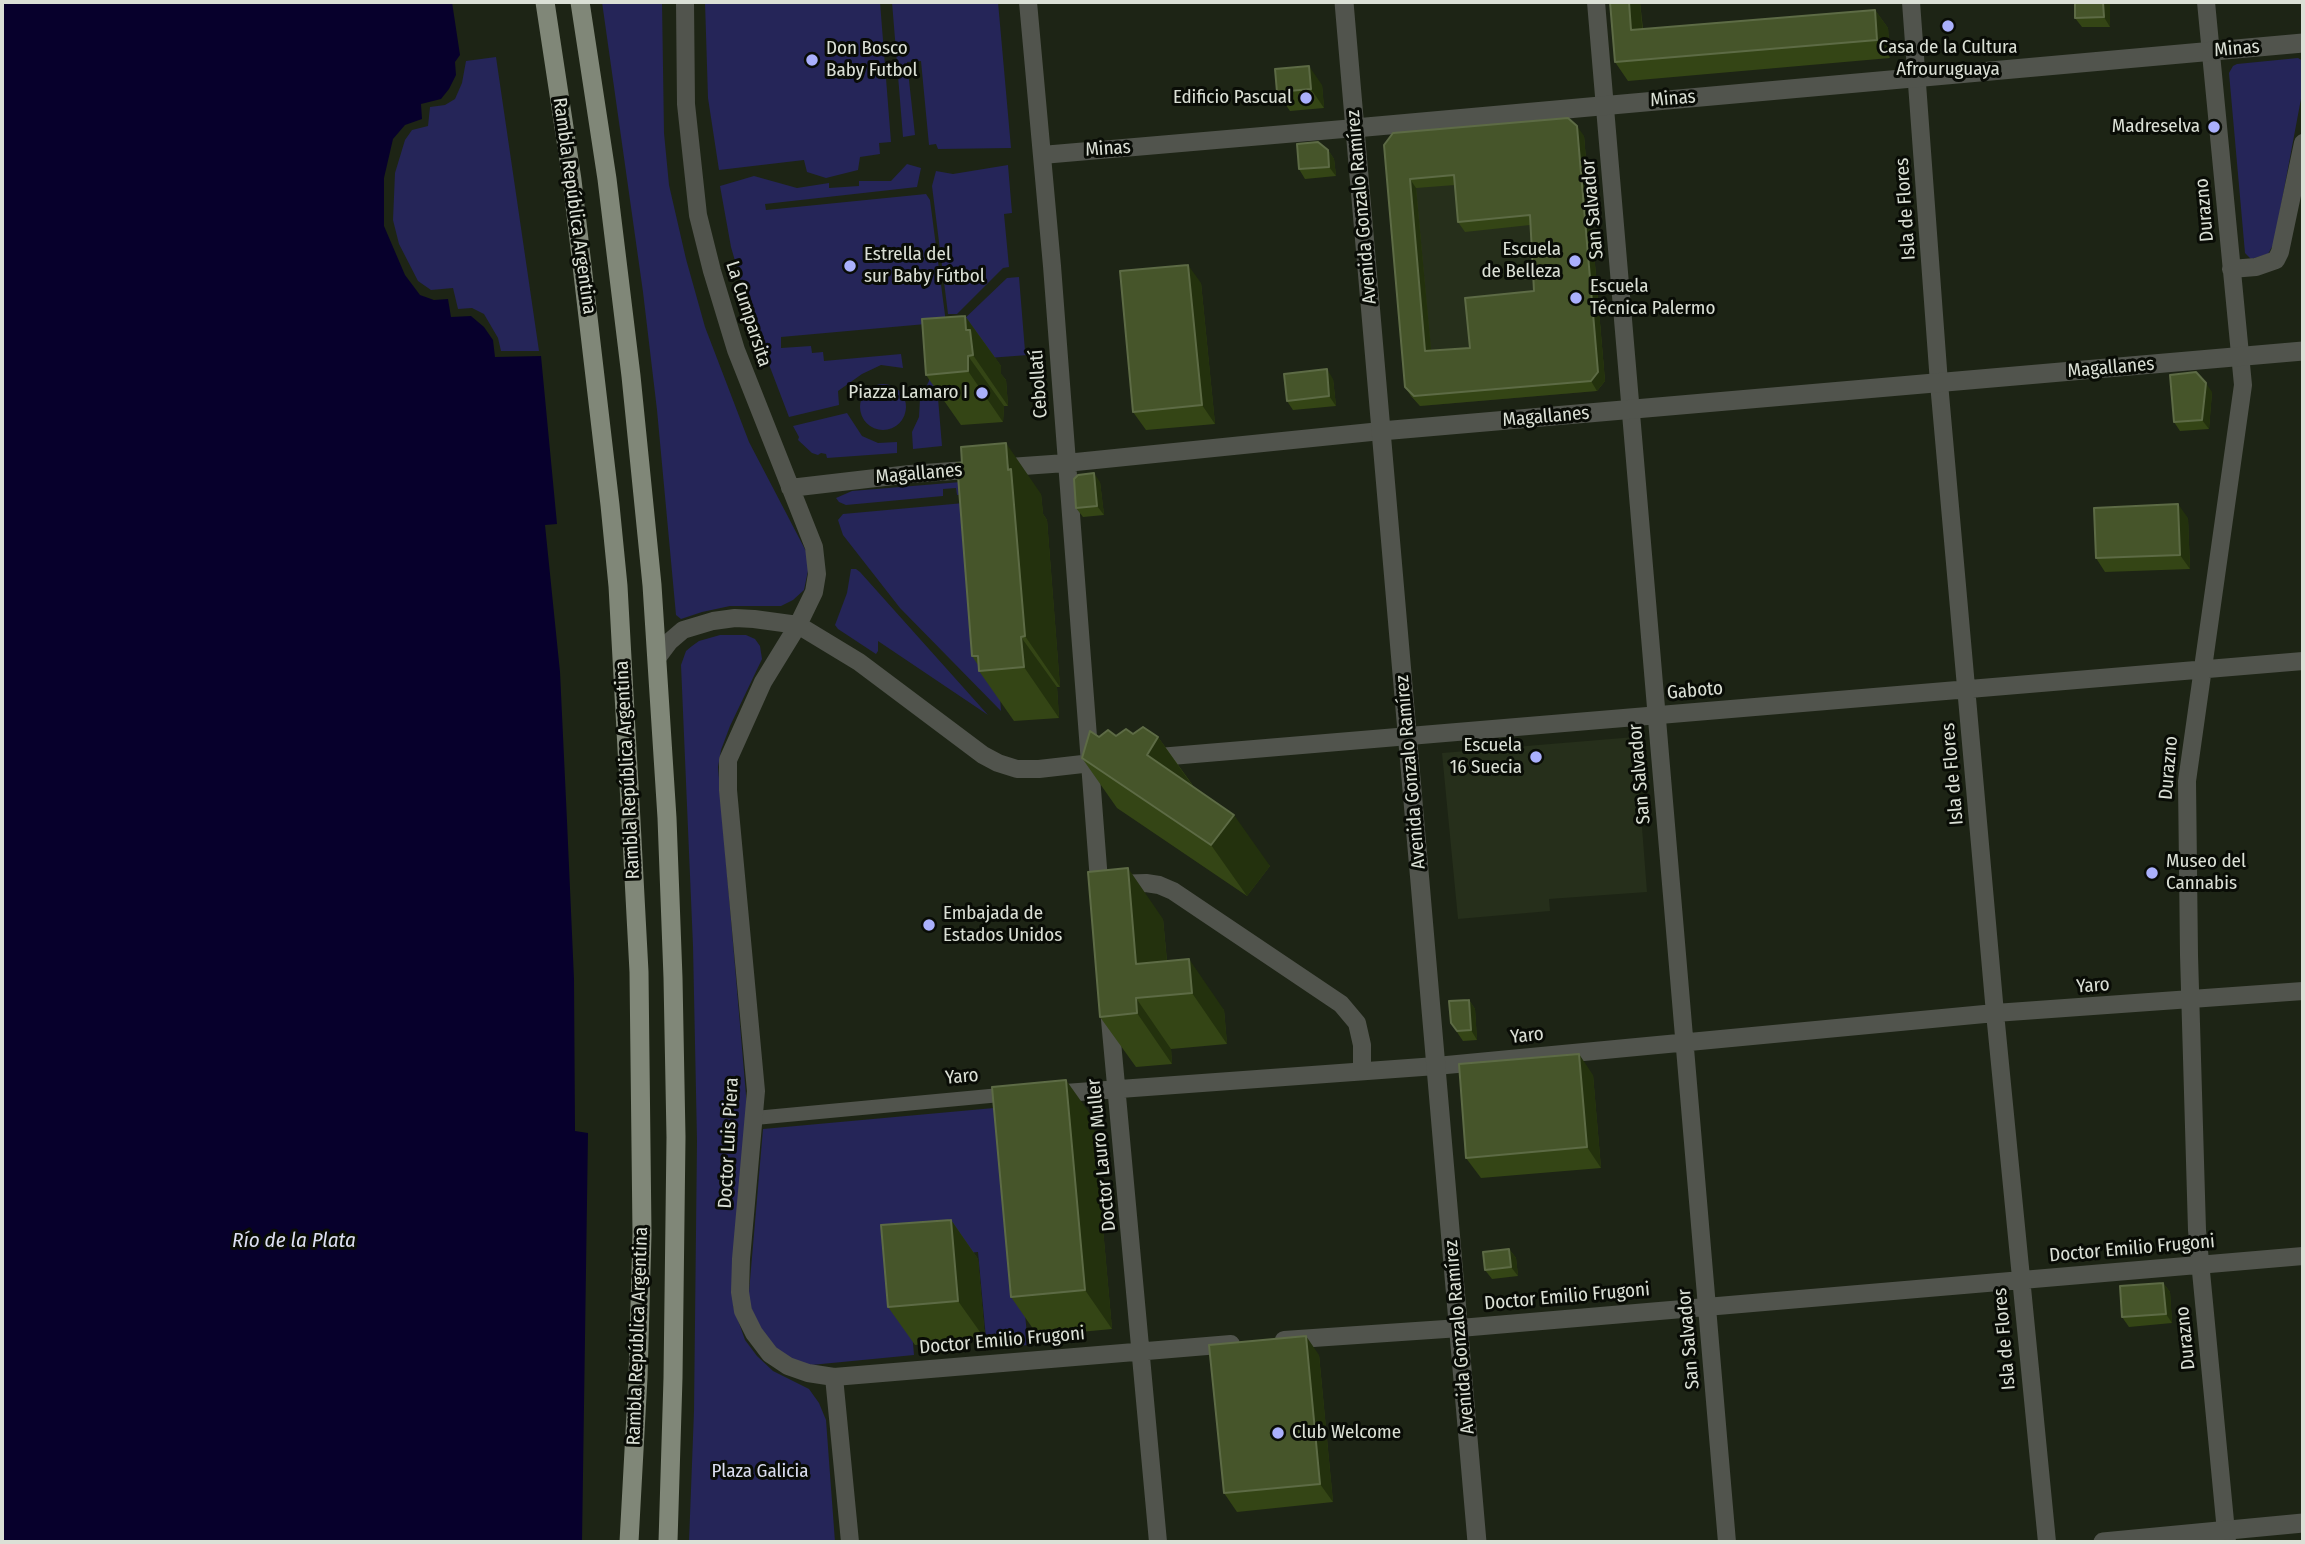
<!DOCTYPE html>
<meta charset="utf-8">
<style>
body{margin:0}
#map{position:relative;width:2305px;height:1544px;overflow:hidden;background:#1d2415;font-family:"Fira Sans Condensed",sans-serif}
canvas{display:block}
.frame{position:absolute;inset:0;border:4px solid #dbe0d6;pointer-events:none}
</style>
<div id="map">
<canvas width="2305" height="1544"></canvas>
<div class="frame"></div>
</div>
<script>
const g = document.querySelector('canvas').getContext('2d');
g.lineJoin = 'round';
function fill(path, color) { g.fillStyle = color; g.fill(path, 'evenodd'); }
const toPath = rows => new Path2D(rows.map(r => 'M' + r).join(''));
function stroke(path, color, width, dash) { g.strokeStyle = color; g.lineWidth = width; g.lineCap = dash ? 'butt' : 'round'; g.setLineDash(dash || []); g.stroke(path); }
function write(font, color, halo, rows, align = 'center') {
  g.font = font + ' "Fira Sans Condensed",sans-serif'; g.lineWidth = 6; g.setLineDash([]); g.textBaseline = 'middle'; g.strokeStyle = halo; g.fillStyle = color; for (const [text, x, y, turn = 0] of rows) {
    g.save(); g.translate(x, y); g.rotate((+turn || 0) * Math.PI / 180); g.textAlign = isNaN(turn) ? turn : align; if (halo) g.strokeText(text, 0, 0); g.fillText(text, 0, 0); g.restore();
  }
}
fill(toPath([
 [1574,127,1584,136,1605,381,1597,391,1420,406,1411,396,1391,155],
 [1635,737,1647,892,1549,899,1550,911,1458,919,1442,753]
]), '#262f1b');
fill(toPath([
 [602,2,662,2,664,133,669,185,686,259,705,327,749,442,808,555,809,566,804,590,793,600,781,606,730,606,702,612,681,619,676,615,657,410,643,292],
 [705,2,880,2,891,142,879,143,880,154,860,157,858,170,826,178,807,172,804,160,719,170,708,98],
 [892,2,998,2,1011,148,938,149,936,144,929,145,921,61,907,62,915,135,903,137],
 [496,57,539,351,501,351,498,338,484,314,472,308,458,309,453,288,431,290,418,281,399,244,393,220,395,173,405,140,412,130,428,126,430,107,445,105,455,99,462,83,466,61],
 [2298,58,2303,61,2303,88,2274,243,2268,254,2251,259,2245,253,2229,73,2233,66,2237,64],
 [907,164,921,168,917,187,765,204,766,210,926,194,930,200,945,315,945,319,937,323,781,337,781,348,811,346,812,353,823,352,824,361,901,354,903,368,881,365,862,374,838,391,839,405,789,417,752,320,731,247,720,186,754,176,797,188,829,183,829,188,859,186,859,181,891,181],
 [1008,165,1012,213,1004,214,1009,267,1003,268,957,314,948,314,932,186,936,171,953,174],
 [1019,277,1025,351,1028,355,935,362,942,446,913,449,912,432,919,417,920,399,929,381,929,366,937,345,1007,278],
 '860 407a23 23 0 1 1 46 0a23 23 0 1 1-46 0Z',
 [847,413,862,436,878,443,897,442,897,453,827,458,826,454,821,453,818,455,812,453,798,440,799,437,793,426],
 [985,480,987,493,957,495,956,488,943,489,943,496,846,505,839,502,836,498,852,491],
 [986,501,1001,711,900,608,843,535,838,520,843,514],
 [851,569,856,569,860,572,988,715,878,641,878,651,876,654,838,629,835,625,847,593],
 [720,635,746,635,755,639,760,646,762,659,730,726,721,750,718,767,747,1107,733,1306,745,1340,757,1356,773,1371,809,1389,819,1403,826,1420,835,1542,689,1542,694,1411,697,1141,693,946,681,665,686,651,692,646,699,641],
 [1005,1107,1028,1345,987,1349,978,1252,906,1259,914,1355,811,1365,789,1359,763,1337,749,1303,749,1292,763,1129]
]), '#252558');
fill(toPath([
 [2,2,452,2,460,55,455,62,456,75,449,89,441,99,421,104,422,119,405,125,393,139,384,178,384,226,405,275,420,295,434,300,448,299,451,317,471,316,484,327,493,340,495,357,541,356,557,524,545,525,560,672,567,821,574,979,575,1131,588,1133,582,1542,2,1542]
]), '#07002c');
stroke(toPath([
 [755,1118,1011,1094]
]), '#51544d', 14);
stroke(toPath([
 [685,2,686,104,698,215,712,271,736,350,814,547,817,574,814,592,798,625,763,682,728,760,728,790,756,1091,741,1259,740,1292,743,1311,754,1333,770,1354,788,1366,808,1373,834,1377,1231,1344],
 [1028,2,1052,266,1100,894],
 [1596,2,1727,1542],
 [1911,2,1939,383,1995,1013,2047,1542],
 [2206,2,2243,385,2187,781,2189,955,2197,1230,2227,1542],
 [1042,155,1355,128],
 [2231,269,2256,267,2276,260,2280,252,2303,143],
 [790,488,910,474,1066,463,1381,431],
 [657,658,669,642,683,630,713,621,735,618,754,619,798,625,859,662,983,755,998,763,1017,769,1039,769,1109,761],
 [1147,758,2303,661],
 [1114,884,1146,883,1159,885,1173,891,1341,1004,1357,1023,1362,1045,1362,1071],
 [1109,1009,1158,1542],
 [1051,1094,1436,1066,1995,1013,2303,991],
 [1284,1340,1460,1328,2303,1256],
 [834,1377,850,1542]
]), '#51544d', 18);
stroke(toPath([
 [1344,2,1477,1542],
 [1355,128,2303,43],
 [1381,431,2303,351],
 [2103,1542,2303,1523]
]), '#51544d', 19);
stroke(toPath([
 [545,2,572,180,610,505,618,586,631,821,639,972,642,1234,638,1377,629,1542],
 [580,2,607,179,631,376,652,585,667,818,673,978,676,1137,673,1378,668,1542]
]), '#808778', 19);
fill(toPath([
 [1640,2,1643,29,1875,10,1888,28,1890,58,1628,81,1615,62],
 [2110,2,2110,27,2082,27,2075,18],
 [1322,85,1324,108,1290,111,1277,92],
 [1584,136,1605,381,1597,391,1420,406,1411,396,1405,387,1384,145],
 [1455,185,1458,222,1465,232,1530,225,1534,291,1470,348,1431,351,1416,188],
 [1328,150,1334,159,1336,176,1305,179,1299,169],
 [1201,283,1215,424,1146,430,1133,412],
 [965,316,1001,366,1001,374,1006,380,1008,406,1004,406,1003,422,961,425,926,375],
 [1333,379,1336,406,1293,410,1287,401],
 [2212,392,2209,429,2180,431,2174,422],
 [1100,482,1104,515,1083,517,1076,508],
 [1041,494,1043,514,1047,520,1060,687,1057,687,1059,718,1014,721,979,671,978,665,972,656],
 [2188,518,2190,569,2105,572,2096,558],
 [1133,734,1158,737,1194,787,1270,866,1247,896,1117,808,1082,758,1116,736],
 [1163,919,1167,961,1224,1010,1227,1044,1171,1049,1172,1064,1136,1067,1100,1017],
 [1469,1000,1475,1009,1477,1040,1463,1041,1451,1023],
 [1593,1075,1601,1168,1481,1178,1466,1158],
 [1093,1118,1112,1329,1038,1336,1011,1297],
 [951,1220,978,1259,985,1339,915,1345,888,1307],
 [1509,1249,1516,1258,1518,1276,1492,1279,1485,1270],
 [2163,1283,2170,1292,2172,1323,2129,1327,2122,1317],
 [1319,1355,1333,1502,1237,1512,1224,1493]
]), '#344515');
fill(toPath([
 [1629,2,1640,2,1644,49,1631,30],
 [2103,2,2110,2,2110,27,2104,17],
 [1875,10,1888,28,1890,58,1877,40],
 [1309,66,1322,85,1324,108,1311,89],
 [1577,126,1584,136,1605,381,1597,391,1591,381],
 [1328,150,1334,159,1336,176,1329,167],
 [1410,179,1416,188,1432,360,1425,351],
 [1188,265,1201,283,1215,424,1202,405],
 [965,316,1001,366,1001,374,1006,380,1008,406,973,355,966,330],
 [968,356,1004,406,1003,422,968,371],
 [1327,369,1333,379,1336,406,1329,396],
 [2206,383,2212,392,2209,429,2202,420],
 [1006,443,1041,494,1043,514,1047,520,1060,687,1025,636],
 [1094,473,1100,482,1104,515,1097,506],
 [2178,504,2188,518,2190,569,2180,555],
 [1021,637,1057,687,1059,718,1024,667],
 [1158,737,1194,788,1147,755],
 [1234,815,1270,866,1247,896,1211,845],
 [1128,868,1163,919,1170,995,1136,964],
 [1189,959,1224,1010,1227,1044,1192,993],
 [1136,998,1171,1049,1172,1064,1137,1013],
 [1469,1000,1475,1009,1477,1040,1471,1030],
 [1579,1054,1593,1075,1601,1168,1587,1147],
 [1066,1080,1093,1118,1112,1329,1085,1290],
 [951,1220,978,1259,985,1339,958,1301],
 [1509,1249,1516,1258,1518,1276,1511,1267],
 [2163,1283,2170,1292,2172,1323,2166,1314],
 [1306,1336,1319,1355,1333,1502,1320,1484]
]), '#23310d');
const building = toPath([
 [1610,2,1629,2,1631,30,1875,10,1877,40,1615,62,1610,2],
 [2075,2,2103,2,2104,17,2075,18,2075,2],
 [1309,66,1311,89,1277,92,1275,69,1309,66],
 [1568,118,1577,126,1598,372,1591,381,1414,396,1405,387,1384,145,1393,133,1568,118],
 [1454,175,1458,222,1530,215,1534,291,1465,298,1470,348,1425,351,1410,179,1454,175],
 [1318,142,1328,150,1329,167,1299,169,1297,144,1318,142],
 [1188,265,1202,405,1133,412,1120,271,1188,265],
 [965,316,966,330,970,330,973,355,968,356,968,371,926,375,922,319,965,316],
 [1327,369,1329,396,1287,401,1284,374,1327,369],
 [2196,372,2206,383,2202,420,2174,422,2170,375,2196,372],
 [1006,443,1008,470,1011,469,1025,636,1021,637,1024,667,979,671,978,656,972,656,957,463,962,463,961,447,1006,443],
 [1094,473,1097,506,1076,508,1074,479,1078,475,1094,473],
 [2178,504,2180,555,2096,558,2094,508,2178,504],
 [1143,727,1158,737,1147,755,1234,815,1211,845,1082,758,1090,731,1099,737,1108,730,1116,736,1126,729,1133,734,1143,727],
 [1128,868,1136,964,1189,959,1192,993,1136,998,1137,1013,1100,1017,1088,872,1128,868],
 [1469,1000,1471,1030,1457,1031,1451,1023,1449,1001,1469,1000],
 [1579,1054,1587,1147,1466,1158,1459,1064,1579,1054],
 [1066,1080,1085,1290,1011,1297,992,1087,1066,1080],
 [951,1220,958,1301,888,1307,881,1225,951,1220],
 [1509,1249,1511,1267,1485,1270,1483,1252,1509,1249],
 [2163,1283,2166,1314,2122,1317,2120,1286,2163,1283],
 [1306,1336,1320,1484,1224,1493,1209,1345,1306,1336]
]);
fill(building, '#46552a');
stroke(building, '#5d6b45', 2);
for (const [x, y, r, color] of [
 [1948,26,7,"#aab0fc"],
 [812,60,7,"#aab0fc"],
 [1306,98,7,"#aab0fc"],
 [2214,127,7,"#aab0fc"],
 [1575,261,7,"#aab0fc"],
 [850,266,7,"#aab0fc"],
 [1576,298,7,"#aab0fc"],
 [982,393,7,"#aab0fc"],
 [1536,757,7,"#aab0fc"],
 [2152,873,7,"#aab0fc"],
 [929,925,7,"#aab0fc"],
 [1278,1433,7,"#aab0fc"]
]) { const dot = new Path2D(); dot.arc(x, y, r, 0, 2 * Math.PI); g.fillStyle = color; g.fill(dot); stroke(dot, '#090c06', 2.5); }
write('19px', '#dbe0d6', '#090c06', [
 ["Casa de la Cultura",1948,48,"center"],
 ["Afrouruguaya",1948,70,"center"],
 ["Don Bosco",826,49],
 ["Baby Futbol",826,71],
 ["Edificio Pascual",1292,98,"right"],
 ["Madreselva",2200,127,"right"],
 ["Escuela",1561,250,"right"],
 ["de Belleza",1561,272,"right"],
 ["Estrella del",864,255],
 ["sur Baby Fútbol",864,277],
 ["Escuela",1590,287],
 ["Técnica Palermo",1590,309],
 ["Piazza Lamaro I",968,393,"right"],
 ["Escuela",1522,746,"right"],
 ["16 Suecia",1522,768,"right"],
 ["Museo del",2166,862],
 ["Cannabis",2166,884],
 ["Embajada de",943,914],
 ["Estados Unidos",943,936],
 ["Club Welcome",1292,1433]
], 'left');
write('19px', '#dbe0d6', '#090c06', [
 ["Minas",2237,49,-5],
 ["Minas",1673,99,-5],
 ["Minas",1108,149,-4],
 ["Rambla República Argentina",574,206,82],
 ["Avenida Gonzalo Ramírez",1362,207,-95],
 ["San Salvador",1593,209,-95],
 ["Isla de Flores",1906,209,-94],
 ["Durazno",2205,210,-95],
 ["La Cumparsita",748,314,72],
 ["Magallanes",2111,368,-5],
 ["Cebollatí",1039,384,-94],
 ["Magallanes",1546,417,-5],
 ["Magallanes",919,474,-5],
 ["Gaboto",1695,691,-5],
 ["Durazno",2169,768,-85],
 ["Rambla República Argentina",628,770,-93],
 ["Avenida Gonzalo Ramírez",1411,772,-95],
 ["San Salvador",1640,774,-95],
 ["Isla de Flores",1953,774,-95],
 ["Yaro",2093,986,-4],
 ["Yaro",1527,1036,-6],
 ["Yaro",962,1077,-5],
 ["Doctor Luis Piera",729,1143,-87],
 ["Doctor Lauro Muller",1102,1155,-96],
 ["Doctor Emilio Frugoni",2132,1249,-5],
 ["Doctor Emilio Frugoni",1567,1297,-5],
 ["Rambla República Argentina",638,1336,-88],
 ["Avenida Gonzalo Ramírez",1460,1337,-95],
 ["Durazno",2186,1338,-96],
 ["San Salvador",1689,1339,-95],
 ["Isla de Flores",2005,1339,-95],
 ["Doctor Emilio Frugoni",1002,1341,-5]
]);
write('19px', '#dbdef0', '#090c06', [
 ["Plaza Galicia",760,1472]
]);
write('italic 21px', '#dddff2', '#090c06', [
 ["Río de la Plata",294,1241]
]);
</script>
